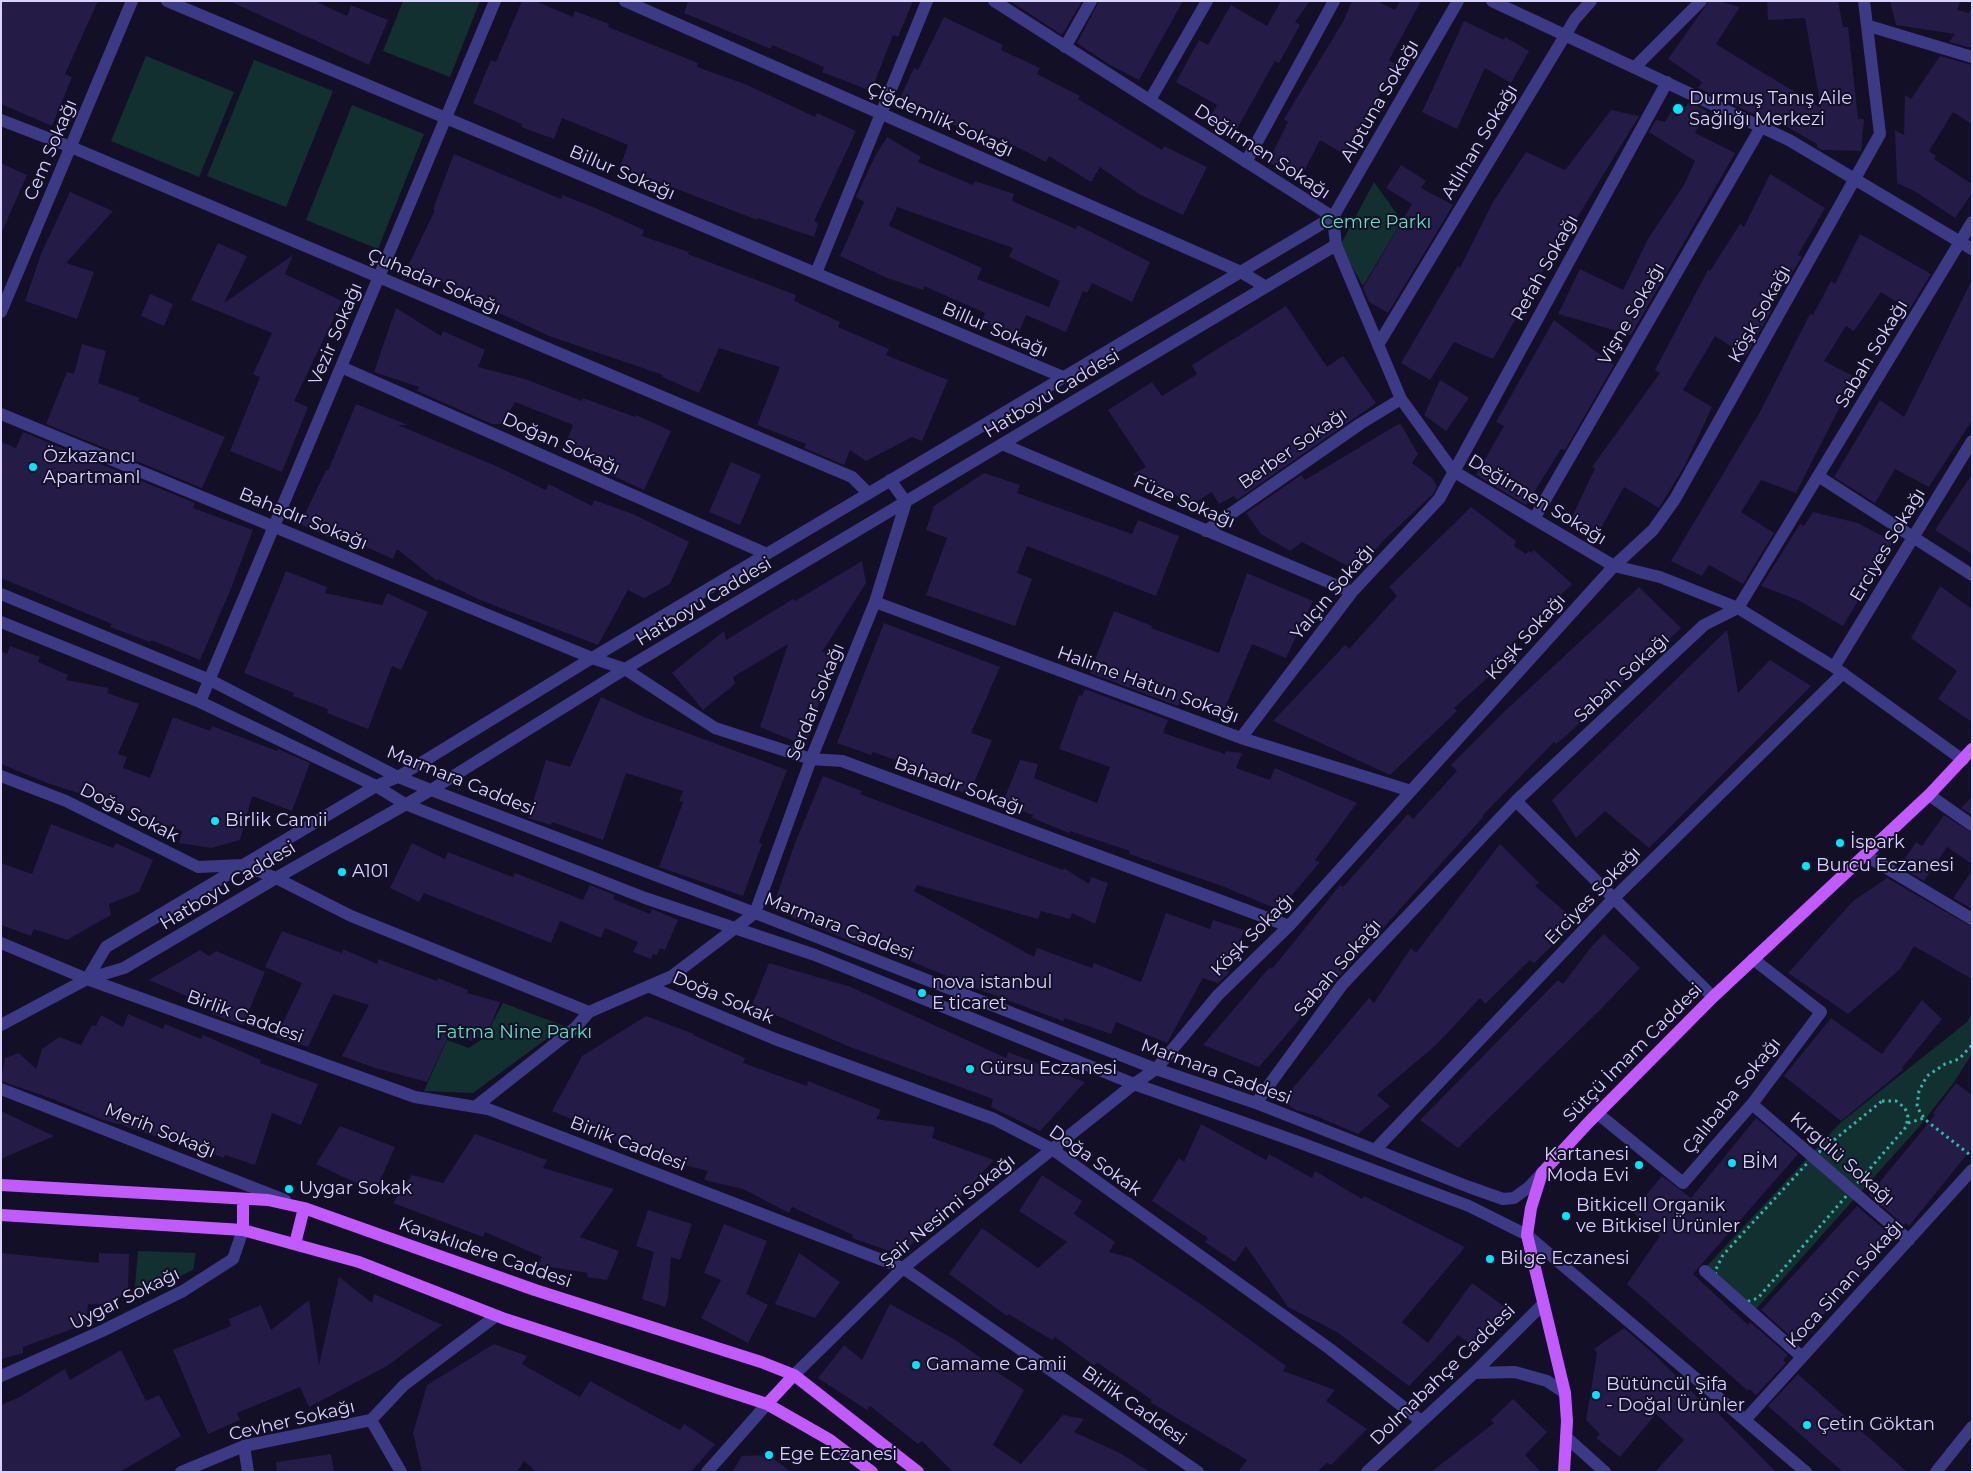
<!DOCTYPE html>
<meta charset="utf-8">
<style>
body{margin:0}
#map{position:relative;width:1973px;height:1473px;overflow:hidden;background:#130f26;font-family:Montserrat,sans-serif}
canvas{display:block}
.frame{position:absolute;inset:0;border:2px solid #d9d4ff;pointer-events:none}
</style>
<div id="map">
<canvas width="1973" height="1473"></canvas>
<div class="frame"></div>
</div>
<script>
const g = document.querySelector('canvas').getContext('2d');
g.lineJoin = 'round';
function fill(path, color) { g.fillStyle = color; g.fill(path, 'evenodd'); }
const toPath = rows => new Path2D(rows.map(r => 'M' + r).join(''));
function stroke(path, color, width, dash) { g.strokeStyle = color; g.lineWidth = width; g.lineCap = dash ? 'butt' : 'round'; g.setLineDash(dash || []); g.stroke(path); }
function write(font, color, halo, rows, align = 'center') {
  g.font = font + ' Montserrat,sans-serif'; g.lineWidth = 4; g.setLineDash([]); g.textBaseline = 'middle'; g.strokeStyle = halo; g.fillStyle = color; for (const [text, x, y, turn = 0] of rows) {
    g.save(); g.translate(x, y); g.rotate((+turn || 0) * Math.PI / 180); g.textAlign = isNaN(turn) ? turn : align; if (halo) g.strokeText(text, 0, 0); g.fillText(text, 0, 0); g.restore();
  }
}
fill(toPath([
 [403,1,480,1,450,77,383,51],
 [146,56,234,92,199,177,111,141],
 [254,60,333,91,286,207,207,176],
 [352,105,424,134,378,249,306,220],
 [1374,182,1402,221,1363,286,1340,246],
 [503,1003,564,1026,473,1093,424,1091,447,1040,469,1048,485,1037],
 [1972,1013,1972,1054,1952,1085,1918,1128,1755,1310,1705,1268,1840,1123,1967,1022],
 [138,1251,196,1253,193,1270,134,1298]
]), '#12302f');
fill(toPath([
 [1,1,98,1,65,74,72,77,52,126,1,104],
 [229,1,315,1,347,16,351,5,388,20,369,65],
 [522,1,535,1,573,17,575,11,609,24,608,27,698,63,697,67,745,84,815,117,817,113,856,131,814,221,818,224,814,237,758,218,757,220,620,167,628,145,562,118,554,139,521,127,522,124,473,103,491,60,496,62],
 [688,1,913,1,898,37,893,35,872,89,866,89,822,72,824,67,772,45,771,49,684,13],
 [1010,1,1082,1,1062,35],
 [1099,1,1183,1,1139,80,1110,65,1077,43],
 [1281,1,1310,1,1295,22,1300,25,1279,63,1275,61,1234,134,1208,120,1217,105,1176,82,1199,40,1208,45,1231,5,1267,26],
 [1352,1,1377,1,1395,10,1400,1,1421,1,1389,60,1397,65,1368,114,1370,116,1344,154,1320,140,1300,179,1268,162,1288,122,1284,119,1344,20],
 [1709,1,1719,1,1740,7,1716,44,1821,108,1805,18,1768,20,1767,1,1838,1,1843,27,1848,27,1858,119,1864,119,1861,151,1821,150,1817,147,1817,144,1775,120,1773,123,1698,88,1702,82,1668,59],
 [1890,1,1960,1,1957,10,1969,13,1972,8,1972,48,1949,42,1955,34,1896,25],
 [944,17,1003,45,1001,50,1040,68,1037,74,1080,96,1078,99,1162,150,1164,146,1207,167,1183,215,1139,194,1100,167,1091,182,1049,156,1046,162,1007,142,965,125,963,129,899,100,914,68,918,70],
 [1464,21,1504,40,1505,37,1529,51,1511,83,1485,68,1457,129,1422,112],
 [1940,56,1972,65,1972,124,1953,112,1929,151,1936,156,1934,159,1972,184,1972,193,1955,218,1916,192,1897,183,1895,130,1904,135,1905,95,1911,99],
 [1689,102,1707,111,1695,133,1735,153,1631,335,1558,314,1580,269,1623,290,1649,237,1684,185,1695,161,1649,132,1656,120,1665,122,1676,103,1685,108],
 [1611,110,1639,116,1563,241,1561,239,1493,359,1454,342,1430,380,1401,363,1458,266,1460,268,1493,202,1526,152,1565,170],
 [887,137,921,157,918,162,973,185,975,181,1014,194,1012,201,1076,229,1077,225,1150,262,1132,302,1092,283,1087,293,1083,291,1066,332,1026,315,1018,335,982,321,985,313,924,286,923,290,887,278,840,256,864,202,856,197,875,156],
 [897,207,1013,248,1009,257,1060,281,1049,307,977,279,982,268,889,226],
 [454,154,561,199,562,195,598,209,644,230,642,236,689,252,688,254,796,295,794,301,840,322,838,327,889,349,886,355,948,380,922,441,912,437,866,461,850,450,844,465,804,448,806,444,757,425,780,367,719,348,699,393,662,377,663,375,549,336,454,292,456,289,408,266,435,210,433,209],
 [1,163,27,175,1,234],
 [1401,165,1426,181,1421,188,1453,205,1388,313,1369,302,1363,288,1412,204,1386,188],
 [1770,174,1825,208,1798,255,1802,257,1769,309,1771,311,1746,356,1715,336,1683,390,1712,407,1685,465,1659,508,1624,487,1598,533,1572,517,1595,468,1592,467,1660,373,1655,370,1708,270,1710,271,1740,224,1744,227],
 [70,192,113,211,66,263,94,272,77,319,25,301,41,254],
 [1860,234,1931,274,1909,310,1881,292,1854,331,1846,326,1824,361,1855,377,1796,493,1761,480,1741,512,1774,533,1743,584,1709,565,1702,576,1671,561,1760,412,1810,314,1813,315,1831,281,1835,284],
 [218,243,247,256,224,303,293,255,285,274,342,301,294,401,308,407,282,472,230,451,260,377,253,374,272,333,191,300],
 [1972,280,1972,420,1929,487,1895,469,1875,503,1834,477,1880,400,1904,417],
 [150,294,173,304,164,326,141,316],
 [1286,306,1327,367,1343,356,1376,403,1237,500,1234,496,1219,504,1212,492,1193,504,1133,474,1146,467,1108,410,1152,382,1162,396,1197,374,1192,365],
 [396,308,441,336,443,331,485,350,478,367,525,379,582,401,583,398,635,417,636,415,671,431,644,490,609,474,613,466,564,448,573,425,515,402,503,424,492,424,417,391,419,387,374,372],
 [1554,320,1614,365,1565,450,1561,449,1526,505,1476,475,1504,426,1496,422],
 [82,344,106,351,98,383,140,398,138,401,225,437,202,488,46,424,67,372,74,374],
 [1440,380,1469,398,1446,431,1424,415],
 [356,404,408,425,398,425,496,466,546,490,549,484,592,506,594,500,633,514,689,542,670,584,644,598,628,590,598,645,480,600,438,579,437,581,397,549,393,559,340,535,337,541,300,524,326,470,328,471],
 [1400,423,1418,454,1412,463,1432,478,1437,486,1433,494,1383,541,1357,571,1302,542,1290,551,1261,534,1246,513,1301,475,1305,480],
 [23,432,195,503,193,508,253,530,230,591,200,660,151,640,150,642,110,627,112,624,1,578,1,442,16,448],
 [731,462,761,475,740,525,709,512],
 [984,473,1020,485,1017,493,1132,534,1138,520,1179,536,1156,596,1027,546,1017,573,1032,579,1015,626,926,595,947,538,926,530,934,506],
 [1972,474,1972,554,1935,530],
 [1471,507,1516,541,1514,546,1526,554,1529,551,1531,553,1534,550,1572,584,1487,668,1492,674,1454,708,1457,711,1390,775,1273,721,1345,645,1349,649,1397,596,1389,587],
 [1813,512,1858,523,1893,542,1843,626,1798,600,1761,586,1800,524,1804,526],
 [862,561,866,583,822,652,835,650,806,746,760,727,788,644,733,677,735,684,703,710,672,673,724,631,726,640,793,599,795,601],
 [286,571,327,587,325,593,382,605,387,593,428,612,401,670,392,666,368,729,327,713,328,709,293,696,294,693,244,673],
 [1247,573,1313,601,1286,658,1252,644,1225,708,1182,698,1179,705,1175,705,1090,673,1114,611,1152,626,1151,628,1219,653],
 [1940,586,1972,609,1972,722,1938,699,1957,671,1911,638],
 [1639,587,1681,628,1567,735,1556,744,1554,742,1483,815,1484,816,1336,980,1319,1003,1316,1000,1259,1067,1203,1045,1270,967,1272,969,1340,885,1343,887,1408,814,1413,819,1457,771,1451,765,1505,711],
 [884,623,1000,667,971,733,992,740,969,795,929,779,932,773,873,752,871,755,837,743],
 [1727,630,1738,693,1770,660,1811,686,1649,848,1605,811,1576,838,1552,800],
 [10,646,40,657,38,662,68,675,66,680,109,688,107,693,139,704,118,754,127,757,123,768,150,778,173,717,210,731,212,726,277,751,278,749,287,753,310,763,292,811,252,796,240,840,211,848,179,843,182,831,100,800,47,783,1,764,1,651,7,654],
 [1085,689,1168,720,1163,733,1225,754,1226,751,1242,753,1236,768,1270,780,1275,768,1357,803,1315,860,1320,862,1279,910,1222,886,1129,854,1130,851,1070,831,1069,833,1032,818,1033,815,1002,804,1020,760,1038,764,1034,778,1097,803,1110,767,1059,749,1079,695,1082,696],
 [601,697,644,717,787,770,759,842,762,844,743,896,659,867,683,802,679,801,683,791,626,773,603,840,552,822,551,825,528,818,546,760,570,767],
 [823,776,862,791,860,794,1063,870,1064,868,1089,884,1091,877,1108,883,1095,924,1072,913,1070,919,1041,911,1038,919,917,885,914,891,1034,957,1037,948,1092,968,1094,963,1141,982,1166,913,1210,929,1213,920,1244,930,1228,974,1218,983,1203,978,1167,1043,1116,1022,1111,1034,1064,1018,1063,1021,975,988,865,942,863,946,772,909,795,843],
 [1972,797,1972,815,1961,808],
 [1944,815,1972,833,1972,864,1947,847,1924,881,1900,866,1916,842,1922,846],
 [51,824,113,848,116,843,153,860,139,892,109,904,111,915,67,940,34,929,31,936,1,925,1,863,32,874],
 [412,843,445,859,448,852,513,877,515,873,583,900,590,885,615,895,613,899,650,914,652,909,678,920,665,950,660,948,657,955,653,954,651,959,633,952,638,942,605,928,601,938,560,921,551,943,424,893,419,902,390,888],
 [1500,844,1539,883,1535,886,1577,922,1534,963,1530,960,1485,1004,1480,998,1437,1044,1377,1095,1390,1106,1358,1134,1316,1116,1296,1110,1282,1101,1369,998,1374,1003,1411,948,1416,953],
 [1972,871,1972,909,1953,898],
 [1887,878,1972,927,1972,979,1914,946,1900,969,1848,1014,1788,973,1853,901],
 [282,931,342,953,343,949,377,964,378,959,437,981,438,978,468,990,467,993,500,1002,488,1032,471,1041,450,1033,427,1082,375,1068,342,1056,369,1005,333,994,308,1047,276,1037,302,983,265,967],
 [1604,934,1640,968,1600,1010,1458,1148,1420,1120,1558,980,1563,984,1592,946],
 [200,950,209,956,216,951,265,972,243,1025,212,1014,215,1008,149,980],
 [769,963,851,987,1006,1058,1008,1052,1085,1082,1040,1131,991,1107,993,1099,850,1047,752,1005],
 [1922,1000,1942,1019,1902,1068,1904,1069,1841,1121,1784,1076,1831,1018,1882,1054],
 [128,1014,163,1029,165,1024,201,1039,203,1035,261,1060,260,1063,318,1084,301,1125,272,1113,255,1165,225,1155,224,1158,159,1135,158,1137,124,1126,124,1125,103,1120,50,1098,1,1081,5,1058,19,1053,36,1069,42,1049,59,1037,81,1045,92,1025,96,1026,101,1015,123,1027],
 [646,1016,694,1034,693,1035,745,1058,743,1063,807,1086,808,1081,881,1110,876,1119,935,1127,932,1138,994,1160,943,1215,948,1217,898,1254,852,1238,853,1235,792,1207,789,1213,743,1189,704,1180,708,1171,657,1158,604,1136,606,1133,552,1111,582,1056],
 [1956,1083,1972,1095,1972,1148,1909,1226,1906,1223,1904,1225,1869,1195,1935,1115,1933,1113],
 [1,1111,54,1136,1,1159],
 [1756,1118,1798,1154,1693,1274,1748,1325,1750,1322,1788,1355,1783,1360,1786,1363,1756,1395,1749,1389,1748,1391,1627,1284,1660,1236,1632,1212,1662,1176,1691,1198],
 [1201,1124,1266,1160,1269,1154,1312,1178,1315,1171,1362,1199,1364,1196,1465,1247,1402,1322,1428,1343,1472,1283,1505,1307,1476,1348,1458,1335,1409,1386,1337,1332,1288,1307,1246,1246,1235,1262,1205,1242,1208,1238,1152,1201,1179,1158,1184,1162],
 [340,1126,395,1147,375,1192,316,1164],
 [475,1134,547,1160,543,1168,614,1189,580,1237,619,1251,607,1280,587,1277,588,1273,538,1265,542,1257,485,1232,483,1237,393,1203,412,1175,443,1183],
 [1042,1175,1082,1201,1074,1214,1115,1242,1109,1252,1131,1258,1202,1305,1286,1366,1283,1371,1335,1390,1326,1401,1367,1429,1331,1465,1327,1463,1317,1472,1238,1472,1247,1460,1150,1402,1152,1400,1098,1363,1093,1365,1055,1337,1052,1340,1008,1314,1007,1316,949,1274,982,1228,1038,1268,1067,1242,1019,1211],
 [1857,1206,1893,1237,1798,1343,1761,1310],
 [648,1210,692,1224,680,1260,671,1257,668,1298,665,1307,642,1299,654,1252,636,1246],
 [724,1224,767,1241,746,1294,768,1305,748,1343,701,1318,721,1280,704,1273],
 [1,1253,99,1263,99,1253,129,1254,128,1291,109,1305,88,1304,86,1324,23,1347,23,1353,1,1359],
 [799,1253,840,1282,815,1318,775,1304],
 [339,1277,372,1303,374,1294,442,1325,387,1366,309,1407,300,1387,237,1413,240,1420,208,1434,173,1350,231,1326,229,1319,261,1305,271,1330,309,1300,319,1365],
 [890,1304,954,1339,995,1368,994,1370,1024,1390,993,1445,1021,1464,1063,1415,1084,1419,1074,1432,1120,1453,1150,1472,953,1472,922,1441,918,1444,870,1406,867,1410,818,1378,844,1345,862,1360],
 [1624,1328,1654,1354,1712,1412,1715,1410,1776,1472,1655,1472,1684,1440,1656,1414,1620,1457,1596,1438,1600,1434,1586,1420,1597,1353,1594,1349],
 [494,1344,527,1356,522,1364,580,1397,590,1381,680,1430,684,1424,715,1444,691,1472,536,1472,524,1461,517,1472,422,1472,413,1433,427,1385],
 [121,1350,146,1401,159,1395,181,1436,120,1472,1,1472,1,1405,18,1398,65,1369,70,1380],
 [1798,1374,1907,1472,1843,1472,1768,1406],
 [1513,1399,1547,1432,1525,1455,1541,1472,1431,1472,1494,1423,1491,1420],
 [331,1454,334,1472,277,1472,276,1462],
 [769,1455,791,1472,732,1472,742,1456]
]), '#241b47');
stroke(toPath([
 [1882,1101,1896,1101,1905,1108,1908,1117,1906,1127,1758,1298,1746,1302,1740,1299,1717,1278,1715,1271,1723,1255,1813,1157,1882,1101],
 [1908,1123,1924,1118],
 [1969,1154,1928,1122,1921,1114,1917,1106,1919,1091,1927,1076,1945,1064,1959,1059,1972,1045]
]), '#2fb8b0', 3, [2.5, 4]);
stroke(toPath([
 [167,1,1063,377],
 [625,1,1241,272,1266,287],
 [994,1,1333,217],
 [1492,1,1789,140,1972,249],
 [1869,26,1972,57],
 [1065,47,1091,1],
 [1635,67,1701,1],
 [1150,100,1207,1],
 [1,120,71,147,852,477,868,493],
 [1246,162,1334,1],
 [1333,217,1336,245,1401,399,1453,471,1614,566,1660,577,1738,608,1834,667,1963,760],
 [816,273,927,1],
 [1,312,132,1],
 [1378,345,1575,19,1591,1],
 [341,367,767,554],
 [1,414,592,658,625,669,715,728,811,759,842,761,1289,926],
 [1002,444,1352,592],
 [1818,476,1972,575],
 [1534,519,1761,127],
 [1206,531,1360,424,1401,399],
 [1,594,210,680,398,777,431,790,755,913,1156,1069,1256,1103,1469,1187,1503,1199,1514,1198,1529,1187,1542,1173],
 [875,602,1241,738,1411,791],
 [1,622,200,702,376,786,405,804,645,898,815,955,1134,1084,1298,1142,1469,1206,1527,1235,1806,1472],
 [1834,667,1972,441],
 [200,702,495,1],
 [1241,738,1352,592,1439,499,1667,82],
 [1,776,66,801,198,867,243,865,276,878,351,916,589,1012],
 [1929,795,1972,825],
 [1516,801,1713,997],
 [1865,855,1972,919],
 [1,943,87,979,415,1097,488,1109,903,1268,1198,1472],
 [87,979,106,947,376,786,398,777,592,658,1333,217,1458,1],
 [650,987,775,1039,994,1119,1052,1149,1330,1349,1421,1421],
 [1,1025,87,979,124,968,276,878,431,790,625,669,1336,245],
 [1,1089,285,1200],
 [1256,1103,1342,985,1516,801,1704,625,1738,608,1972,222],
 [1752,1104,1909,1240],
 [475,1107,575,1028,589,1012,672,976,755,913,811,759,875,602,906,502,890,480],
 [1597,1113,1683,1183,1752,1104,1821,1012,1753,959],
 [1375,1150,1614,898,1843,673],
 [1705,1271,1802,1357],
 [1474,1373,1515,1372,1547,1381,1565,1393],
 [794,1375,903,1268,1134,1084,1156,1069,1218,995,1289,926,1614,566,1653,530,1675,499,1880,134,1864,1],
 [1,1376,102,1331,183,1291,233,1259,243,1230],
 [371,1420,401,1472],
 [1745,1420,1972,1170],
 [1566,1437,1605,1472],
 [244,1446,248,1472],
 [181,1472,244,1446,371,1420,404,1385,496,1316],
 [707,1472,767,1404],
 [1367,1472,1474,1373,1543,1304],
 [1936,1472,1972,1427]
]), '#3d3a85', 12);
stroke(toPath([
 [1,1185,268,1200,304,1208,535,1290,761,1362,794,1375,918,1472],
 [243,1199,243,1230],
 [1,1215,243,1230,359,1262,505,1319,767,1404,830,1440,872,1472],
 [295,1244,304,1208],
 [767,1404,794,1375],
 [1564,1472,1567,1421,1565,1393,1527,1235,1531,1208,1542,1173,1588,1123,1713,997,1929,795,1972,749]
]), '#c25bff', 12);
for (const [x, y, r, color] of [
 [1678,109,6,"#00e5ff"],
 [33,467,5,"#00e5ff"],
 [215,821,5,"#00e5ff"],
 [1840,843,5,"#00e5ff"],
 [1806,866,5,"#00e5ff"],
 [342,872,5,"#00e5ff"],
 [922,993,5,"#00e5ff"],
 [970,1069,5,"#00e5ff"],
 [1732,1163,5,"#00e5ff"],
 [1639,1165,5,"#00e5ff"],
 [289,1189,5,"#00e5ff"],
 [1566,1216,5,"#00e5ff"],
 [1490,1259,5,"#00e5ff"],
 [916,1365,5,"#00e5ff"],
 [1596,1395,5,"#00e5ff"],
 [1807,1425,5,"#00e5ff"],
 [769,1455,5,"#00e5ff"]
]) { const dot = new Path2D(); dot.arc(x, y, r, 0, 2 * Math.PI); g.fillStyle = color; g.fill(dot); stroke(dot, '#130f26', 2); }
write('18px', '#d9d4ff', '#130f26', [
 ["Durmuş Tanış Aile",1689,99],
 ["Sağlığı Merkezi",1689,120],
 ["Özkazancı",43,457],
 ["ApartmanI",43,478],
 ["Birlik Camii",225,821],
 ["İspark",1850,843],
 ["Burcu Eczanesi",1816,866],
 ["A101",352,872],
 ["nova istanbul",932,983],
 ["E ticaret",932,1004],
 ["Gürsu Eczanesi",980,1069],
 ["Kartanesi",1629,1155,"right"],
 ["Moda Evi",1629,1176,"right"],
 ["BİM",1742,1163],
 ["Uygar Sokak",299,1189],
 ["Bitkicell Organik",1576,1206],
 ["ve Bitkisel Ürünler",1576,1227],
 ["Bilge Eczanesi",1500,1259],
 ["Gamame Camii",926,1365],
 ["Bütüncül Şifa",1606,1385],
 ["- Doğal Ürünler",1606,1406],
 ["Çetin Göktan",1817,1425],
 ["Ege Eczanesi",779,1455]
], 'left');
write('18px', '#d9d4ff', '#130f26', [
 ["Alptuna Sokağı",1380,101,-60],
 ["Çiğdemlik Sokağı",940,120,24],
 ["Atlıhan Sokağı",1480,142,-59],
 ["Cem Sokağı",51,150,-67],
 ["Değirmen Sokağı",1262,152,33],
 ["Billur Sokağı",622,173,23],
 ["Refah Sokağı",1545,268,-61],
 ["Çuhadar Sokağı",434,282,23],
 ["Vişne Sokağı",1632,314,-60],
 ["Köşk Sokağı",1760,314,-61],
 ["Billur Sokağı",995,330,23],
 ["Vezir Sokağı",336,334,-67],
 ["Sabah Sokağı",1872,354,-59],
 ["Hatboyu Caddesi",1052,394,-31],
 ["Doğan Sokağı",561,444,24],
 ["Berber Sokağı",1293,449,-35],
 ["Değirmen Sokağı",1537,500,31],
 ["Füze Sokağı",1184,502,23],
 ["Bahadır Sokağı",303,519,22],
 ["Erciyes Sokağı",1888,545,-59],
 ["Yalçın Sokağı",1333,592,-50],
 ["Hatboyu Caddesi",704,602,-31],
 ["Köşk Sokağı",1526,637,-48],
 ["Sabah Sokağı",1622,678,-43],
 ["Halime Hatun Sokağı",1148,685,20],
 ["Serdar Sokağı",816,702,-68],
 ["Marmara Caddesi",461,781,22],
 ["Bahadır Sokağı",959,786,20],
 ["Doğa Sokak",129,813,27],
 ["Hatboyu Caddesi",228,886,-31],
 ["Erciyes Sokağı",1593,896,-46],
 ["Marmara Caddesi",839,927,21],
 ["Köşk Sokağı",1253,935,-45],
 ["Sabah Sokağı",1338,968,-49],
 ["Doğa Sokak",723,998,23],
 ["Birlik Caddesi",245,1017,20],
 ["Sütçü İmam Caddesi",1633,1053,-45],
 ["Marmara Caddesi",1216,1072,20],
 ["Çalıbaba Sokağı",1732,1096,-51],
 ["Merih Sokağı",160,1131,22],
 ["Birlik Caddesi",628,1144,21],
 ["Kırgülü Sokağı",1842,1159,41],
 ["Doğa Sokak",1095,1161,35],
 ["Şair Nesimi Sokağı",948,1211,-39],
 ["Kavaklıdere Caddesi",485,1253,19],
 ["Koca Sinan Sokağı",1845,1284,-48],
 ["Uygar Sokağı",125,1299,-26],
 ["Dolmabahçe Caddesi",1443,1375,-44],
 ["Birlik Caddesi",1134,1406,35],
 ["Cevher Sokağı",292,1421,-13]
]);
write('18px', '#5fe0c0', '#130f26', [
 ["Cemre Parkı",1376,223],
 ["Fatma Nine Parkı",514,1033]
]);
</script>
